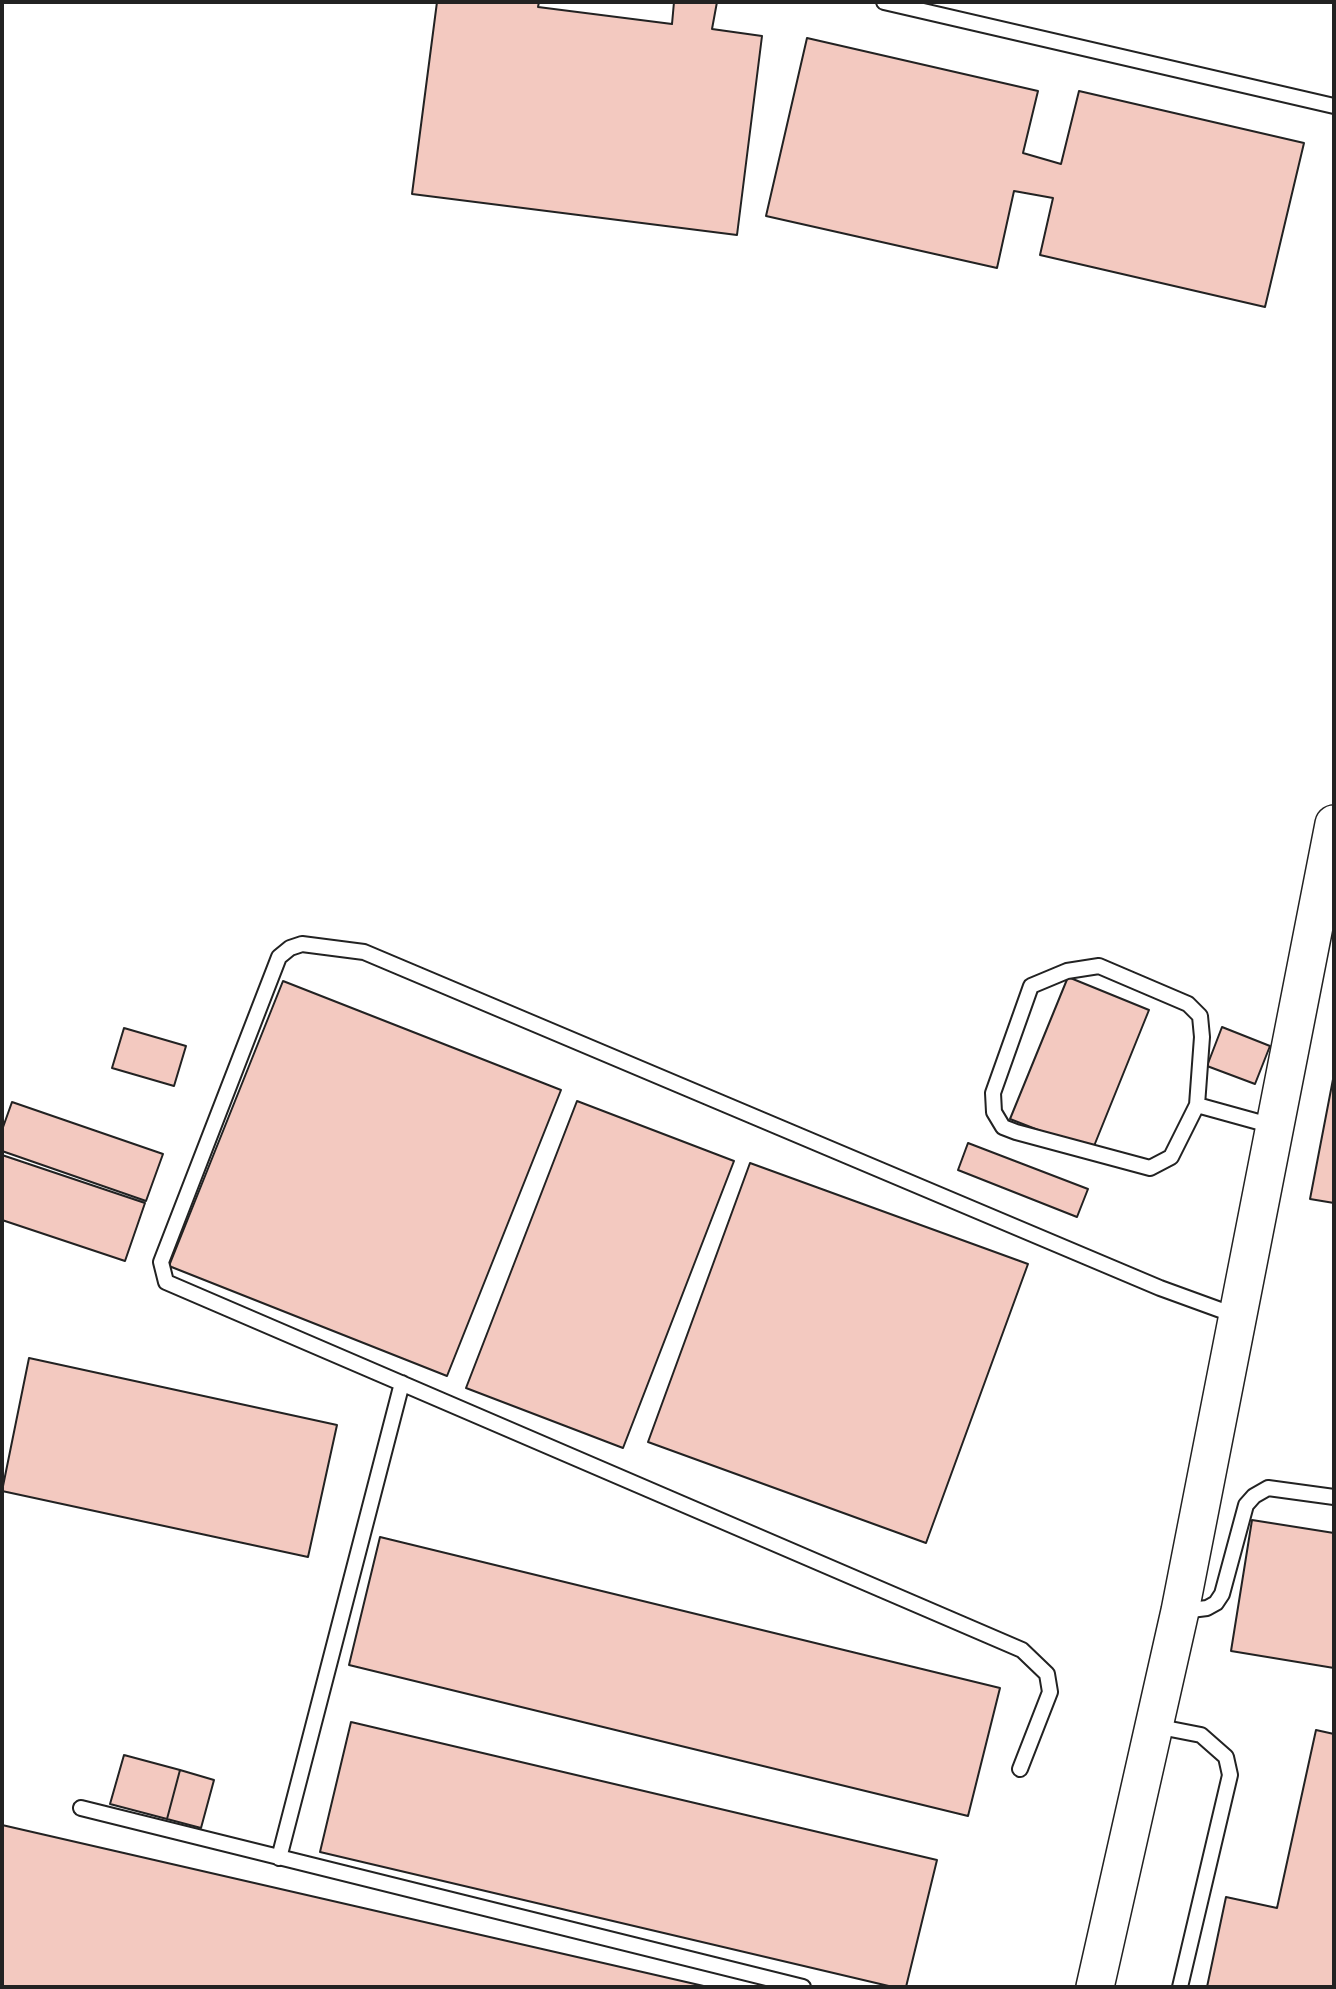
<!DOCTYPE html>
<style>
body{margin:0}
#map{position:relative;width:1336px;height:1989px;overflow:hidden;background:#fff;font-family:Bitter,serif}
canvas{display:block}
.frame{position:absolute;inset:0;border:4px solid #222;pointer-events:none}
</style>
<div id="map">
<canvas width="1336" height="1989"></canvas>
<div class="frame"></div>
</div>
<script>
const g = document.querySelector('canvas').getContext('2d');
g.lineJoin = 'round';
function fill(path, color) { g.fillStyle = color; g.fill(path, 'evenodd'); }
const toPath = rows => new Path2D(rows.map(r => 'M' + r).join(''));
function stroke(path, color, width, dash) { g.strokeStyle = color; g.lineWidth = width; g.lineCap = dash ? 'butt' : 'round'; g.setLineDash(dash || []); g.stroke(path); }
const building = toPath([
 [437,2,539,2,538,7,672,24,674,2,717,2,712,29,762,36,737,235,412,194,437,2],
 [807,38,1038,91,1023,153,1061,164,1079,91,1304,143,1265,307,1040,255,1053,198,1014,191,997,268,766,216,807,38],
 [1068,977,1149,1010,1092,1151,1010,1119,1068,977],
 [283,981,561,1090,447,1376,169,1266,283,981],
 [1222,1027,1270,1046,1255,1084,1207,1066,1222,1027],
 [124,1028,186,1046,174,1086,112,1068,124,1028],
 [1334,1074,1334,1203,1310,1199,1334,1074],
 [577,1101,734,1161,623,1448,466,1388,577,1101],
 [12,1102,163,1154,146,1201,2,1151,2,1130,12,1102],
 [968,1143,1088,1189,1077,1217,958,1170,968,1143],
 [2,1155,145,1203,125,1261,2,1220,2,1155],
 [750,1163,1028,1264,926,1543,648,1442,750,1163],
 [29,1358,337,1425,308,1557,2,1491,29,1358],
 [1252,1520,1334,1533,1334,1668,1231,1651,1252,1520],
 [380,1537,1000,1688,968,1816,349,1665,380,1537],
 [351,1722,937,1860,906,1987,893,1987,320,1852,351,1722],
 [1316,1730,1334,1734,1334,1987,1207,1987,1226,1897,1277,1908,1316,1730],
 [124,1755,180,1770,167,1819,110,1804,124,1755],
 [180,1770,214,1780,201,1828,167,1819,180,1770],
 [2,1825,385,1913,708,1987,2,1987,2,1825]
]);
fill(building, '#f3c9c0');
stroke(building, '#222', 2);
const service = toPath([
 [884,2,1334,106],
 [1099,966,1188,1004,1200,1016,1202,1037,1197,1105,1171,1157,1150,1168,1016,1132,1003,1127,994,1112,993,1093,1031,986,1067,971,1099,966],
 [1197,1105,1273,1126],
 [1183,1611,1207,1608,1216,1603,1222,1594,1246,1505,1254,1496,1268,1488,1334,1497],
 [1155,1726,1201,1735,1226,1757,1230,1775,1180,1987],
 [1020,1769,1050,1692,1047,1674,1022,1650,166,1282,161,1262,279,957,290,948,302,944,364,952,1160,1288,1237,1316],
 [81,1808,803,1987],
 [279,1858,402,1383]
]);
const tertiary = toPath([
 [1095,1987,1180,1611,1334,824]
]);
stroke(service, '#222', 18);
stroke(tertiary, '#222', 40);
stroke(service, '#fff', 14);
stroke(tertiary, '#fff', 37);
</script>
